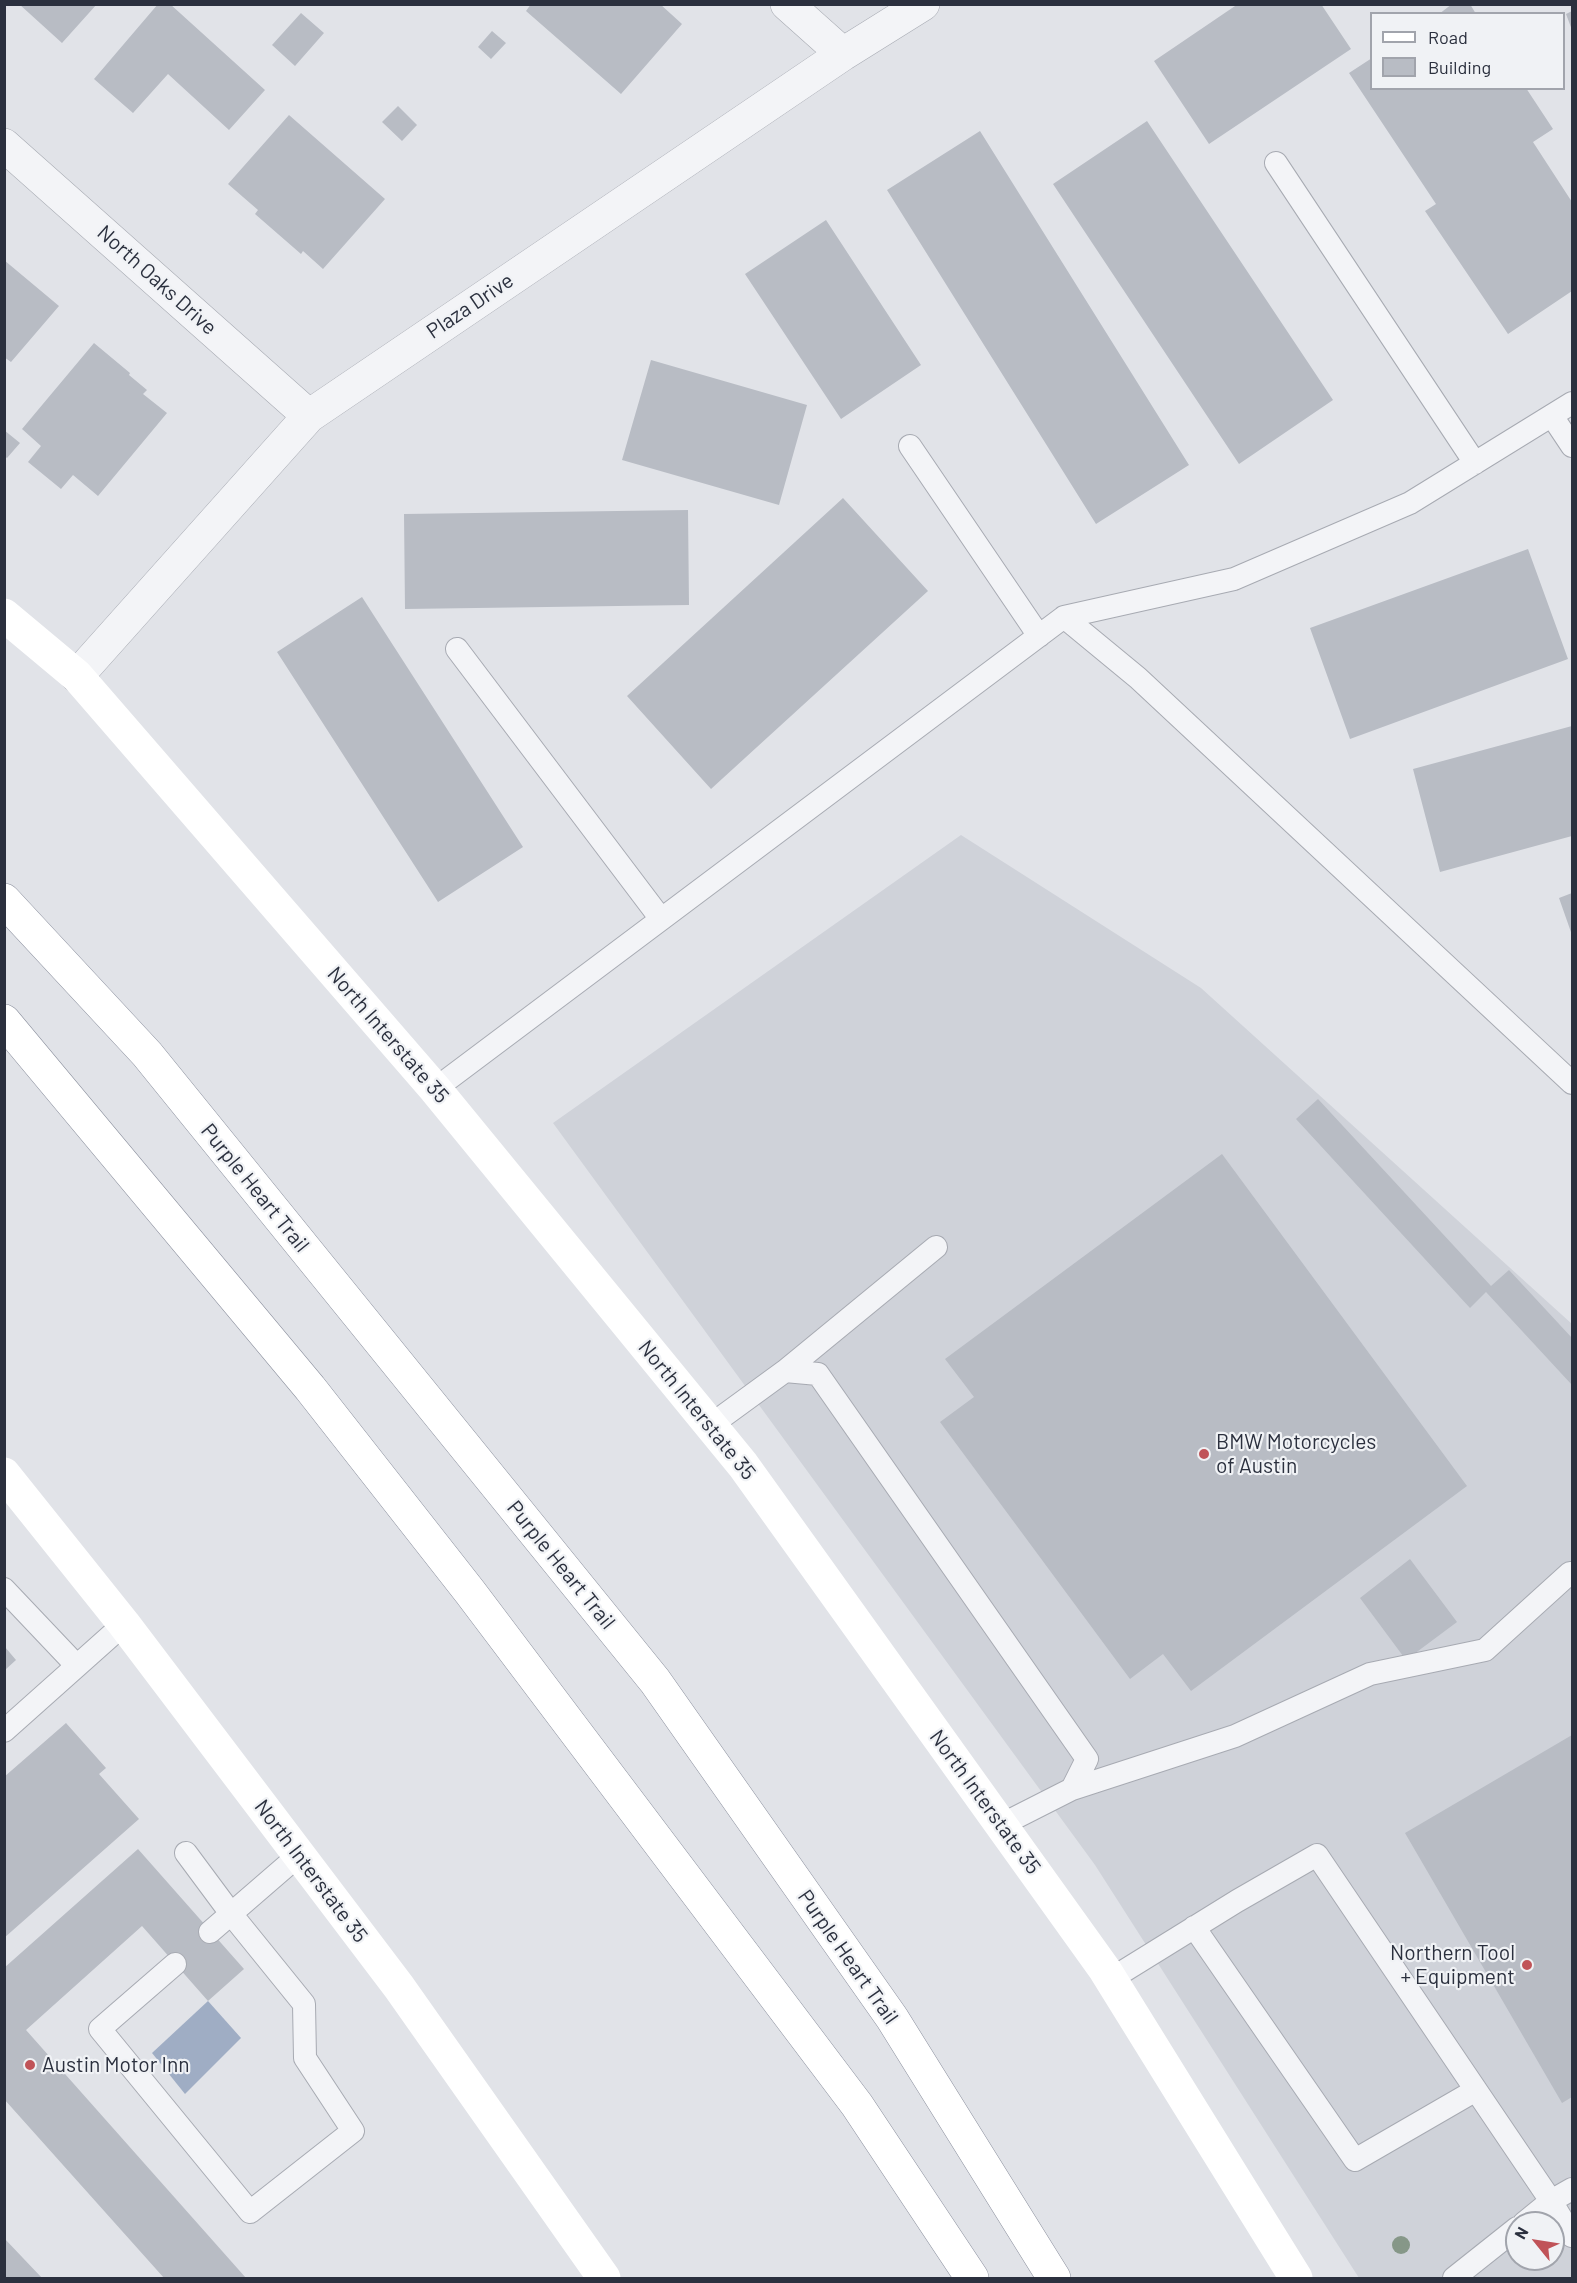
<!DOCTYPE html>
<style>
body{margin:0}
#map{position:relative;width:1577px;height:2283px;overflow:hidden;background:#e1e3e8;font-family:Barlow,sans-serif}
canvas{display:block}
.frame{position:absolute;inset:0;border:6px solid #2b303e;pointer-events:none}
.legend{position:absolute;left:1370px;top:12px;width:195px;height:78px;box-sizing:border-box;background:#f0f2f5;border:2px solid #a1a4ac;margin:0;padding:8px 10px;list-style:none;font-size:18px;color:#2b303e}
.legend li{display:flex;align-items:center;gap:12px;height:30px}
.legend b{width:30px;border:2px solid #a1a4ac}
.north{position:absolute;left:1505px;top:2211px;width:60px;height:60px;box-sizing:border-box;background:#f0f2f5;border:2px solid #a1a4ac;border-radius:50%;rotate:300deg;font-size:16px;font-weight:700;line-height:24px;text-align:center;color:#2b303e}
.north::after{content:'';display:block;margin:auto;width:21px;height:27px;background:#c05358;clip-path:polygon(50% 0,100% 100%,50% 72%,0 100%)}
</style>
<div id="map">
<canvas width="1577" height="2283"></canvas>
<div class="frame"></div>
<ul class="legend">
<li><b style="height:8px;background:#fff"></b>Road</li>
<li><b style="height:16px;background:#b8bcc4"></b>Building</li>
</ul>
<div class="north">N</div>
</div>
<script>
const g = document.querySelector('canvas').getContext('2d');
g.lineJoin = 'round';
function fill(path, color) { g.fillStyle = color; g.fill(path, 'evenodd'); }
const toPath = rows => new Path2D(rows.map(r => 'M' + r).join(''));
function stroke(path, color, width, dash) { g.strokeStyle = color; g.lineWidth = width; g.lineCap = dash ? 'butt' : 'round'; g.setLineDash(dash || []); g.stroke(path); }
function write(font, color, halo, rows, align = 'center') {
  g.font = font + ' Barlow,sans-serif'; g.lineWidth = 4.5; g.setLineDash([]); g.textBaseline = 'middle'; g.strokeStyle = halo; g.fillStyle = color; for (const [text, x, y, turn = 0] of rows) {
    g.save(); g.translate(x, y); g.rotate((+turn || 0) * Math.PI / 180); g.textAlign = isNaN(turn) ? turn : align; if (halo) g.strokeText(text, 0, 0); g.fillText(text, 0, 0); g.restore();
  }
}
fill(toPath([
 [961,835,1201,988,1572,1324,1572,2278,1359,2278,1095,1865,553,1123],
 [1517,2223,1553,2223,1553,2259,1517,2259]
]), '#cfd2d9');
fill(toPath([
 [208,2001,241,2038,185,2094,152,2053]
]), '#9fadc4');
fill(toPath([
 [19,4,97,4,62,43],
 [158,4,170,4,265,90,229,130,168,74,133,113,94,79],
 [531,4,660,4,682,24,621,94,526,11],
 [1238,4,1321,4,1351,49,1209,144,1154,61],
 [1452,4,1470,4,1476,14,1439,14],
 [1572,11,1572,30,1566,14],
 [301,13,324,33,295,66,272,45],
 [492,31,506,43,491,59,478,47],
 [1372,58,1372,88,1526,88,1553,129,1533,142,1572,202,1572,291,1508,334,1425,211,1436,204,1349,73],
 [398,106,417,125,402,141,382,122],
 [289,115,385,199,323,269,303,251,301,254,255,214,258,210,228,184],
 [1147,121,1333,400,1239,464,1053,184],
 [980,131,1189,465,1096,524,887,190],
 [826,220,921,365,841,419,745,274],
 [4,260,59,306,11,362,4,357],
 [94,343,130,373,129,375,147,390,143,394,167,413,98,496,73,475,61,489,28,462,41,446,22,429],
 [651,360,807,405,779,505,622,460],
 [4,430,20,443,7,458,4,456],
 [843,498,928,591,711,789,627,696],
 [688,510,689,605,405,609,404,514],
 [1528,549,1568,659,1350,739,1310,628],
 [362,597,523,847,438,902,277,652],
 [1572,726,1572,836,1440,872,1413,769],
 [1572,893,1572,935,1559,898],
 [1318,1099,1491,1286,1509,1270,1572,1338,1572,1385,1486,1292,1470,1308,1296,1119],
 [1222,1154,1467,1486,1191,1691,1163,1654,1130,1679,940,1422,974,1397,945,1359],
 [1410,1559,1457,1622,1406,1660,1360,1598],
 [5,1647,16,1660,5,1670],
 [66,1723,106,1768,99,1774,139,1819,4,1938,4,1777],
 [1572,1735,1572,2097,1562,2103,1405,1833],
 [138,1849,244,1969,208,2001,142,1926,26,2030,246,2278,164,2278,4,2099,4,1968],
 [4,2238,42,2278,4,2278]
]), '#b8bcc4');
const lane = toPath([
 [1276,163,1475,463],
 [1552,416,1572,446],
 [910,446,1039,636],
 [1064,617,1138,678,1572,1083],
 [457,649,661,919],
 [435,1089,1064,617,1234,579,1410,503,1572,403],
 [785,1371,936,1247],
 [711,1425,785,1371,818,1374,1087,1759,1072,1789,1001,1825],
 [4,1589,77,1666],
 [4,1731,124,1624],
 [1072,1789,1235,1736,1370,1674,1485,1650,1570,1573],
 [1194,1927,1355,2160,1476,2090],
 [210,1932,299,1855],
 [175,1964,100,2029,250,2212,353,2131,305,2058,304,2004,232,1915,186,1853],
 [1111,1979,1237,1901,1317,1855,1551,2201,1572,2189],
 [1524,2223,1551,2201,1572,2236],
 [1454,2278,1517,2228]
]);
const street = toPath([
 [787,4,843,54],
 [4,145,309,416],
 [77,676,309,416,843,54,923,4]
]);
const highway = toPath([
 [4,900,147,1054,655,1681,892,2018,1054,2278],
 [4,1021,310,1388,470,1592,857,2105,972,2278]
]);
stroke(lane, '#a7aab2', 24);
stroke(street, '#a7aab2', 34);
stroke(highway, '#8a8f9d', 34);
stroke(lane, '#f3f4f7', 22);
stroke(street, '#f3f4f7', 33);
stroke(toPath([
 [4,615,77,676,435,1089,743,1465,1105,1970,1296,2278],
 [4,1474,124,1624,399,1987,604,2278]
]), '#fff', 33);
stroke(highway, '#fff', 33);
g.fillStyle = '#869788';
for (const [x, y] of [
 [1401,2245]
]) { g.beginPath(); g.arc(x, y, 9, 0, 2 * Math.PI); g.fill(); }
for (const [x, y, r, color] of [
 [1204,1454,6,"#c05358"],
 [1527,1965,6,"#c05358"],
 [30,2065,6,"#c05358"]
]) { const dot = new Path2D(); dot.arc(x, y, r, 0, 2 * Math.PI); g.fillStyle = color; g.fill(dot); stroke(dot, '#f0f2f5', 2); }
write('21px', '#2b303e', '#f0f2f5', [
 ["North Oaks Drive",157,280,42],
 ["Plaza Drive",470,306,-34],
 ["North Interstate 35",388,1035,49],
 ["Purple Heart Trail",255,1188,51],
 ["North Interstate 35",697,1410,51],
 ["Purple Heart Trail",561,1565,51],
 ["North Interstate 35",985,1802,54],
 ["North Interstate 35",311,1871,53],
 ["Purple Heart Trail",848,1957,55]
]);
write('21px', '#2b303e', '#f0f2f5', [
 ["BMW Motorcycles",1216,1442],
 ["of Austin",1216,1466],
 ["Northern Tool",1515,1953,"right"],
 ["+ Equipment",1515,1977,"right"],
 ["Austin Motor Inn",42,2065]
], 'left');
</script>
